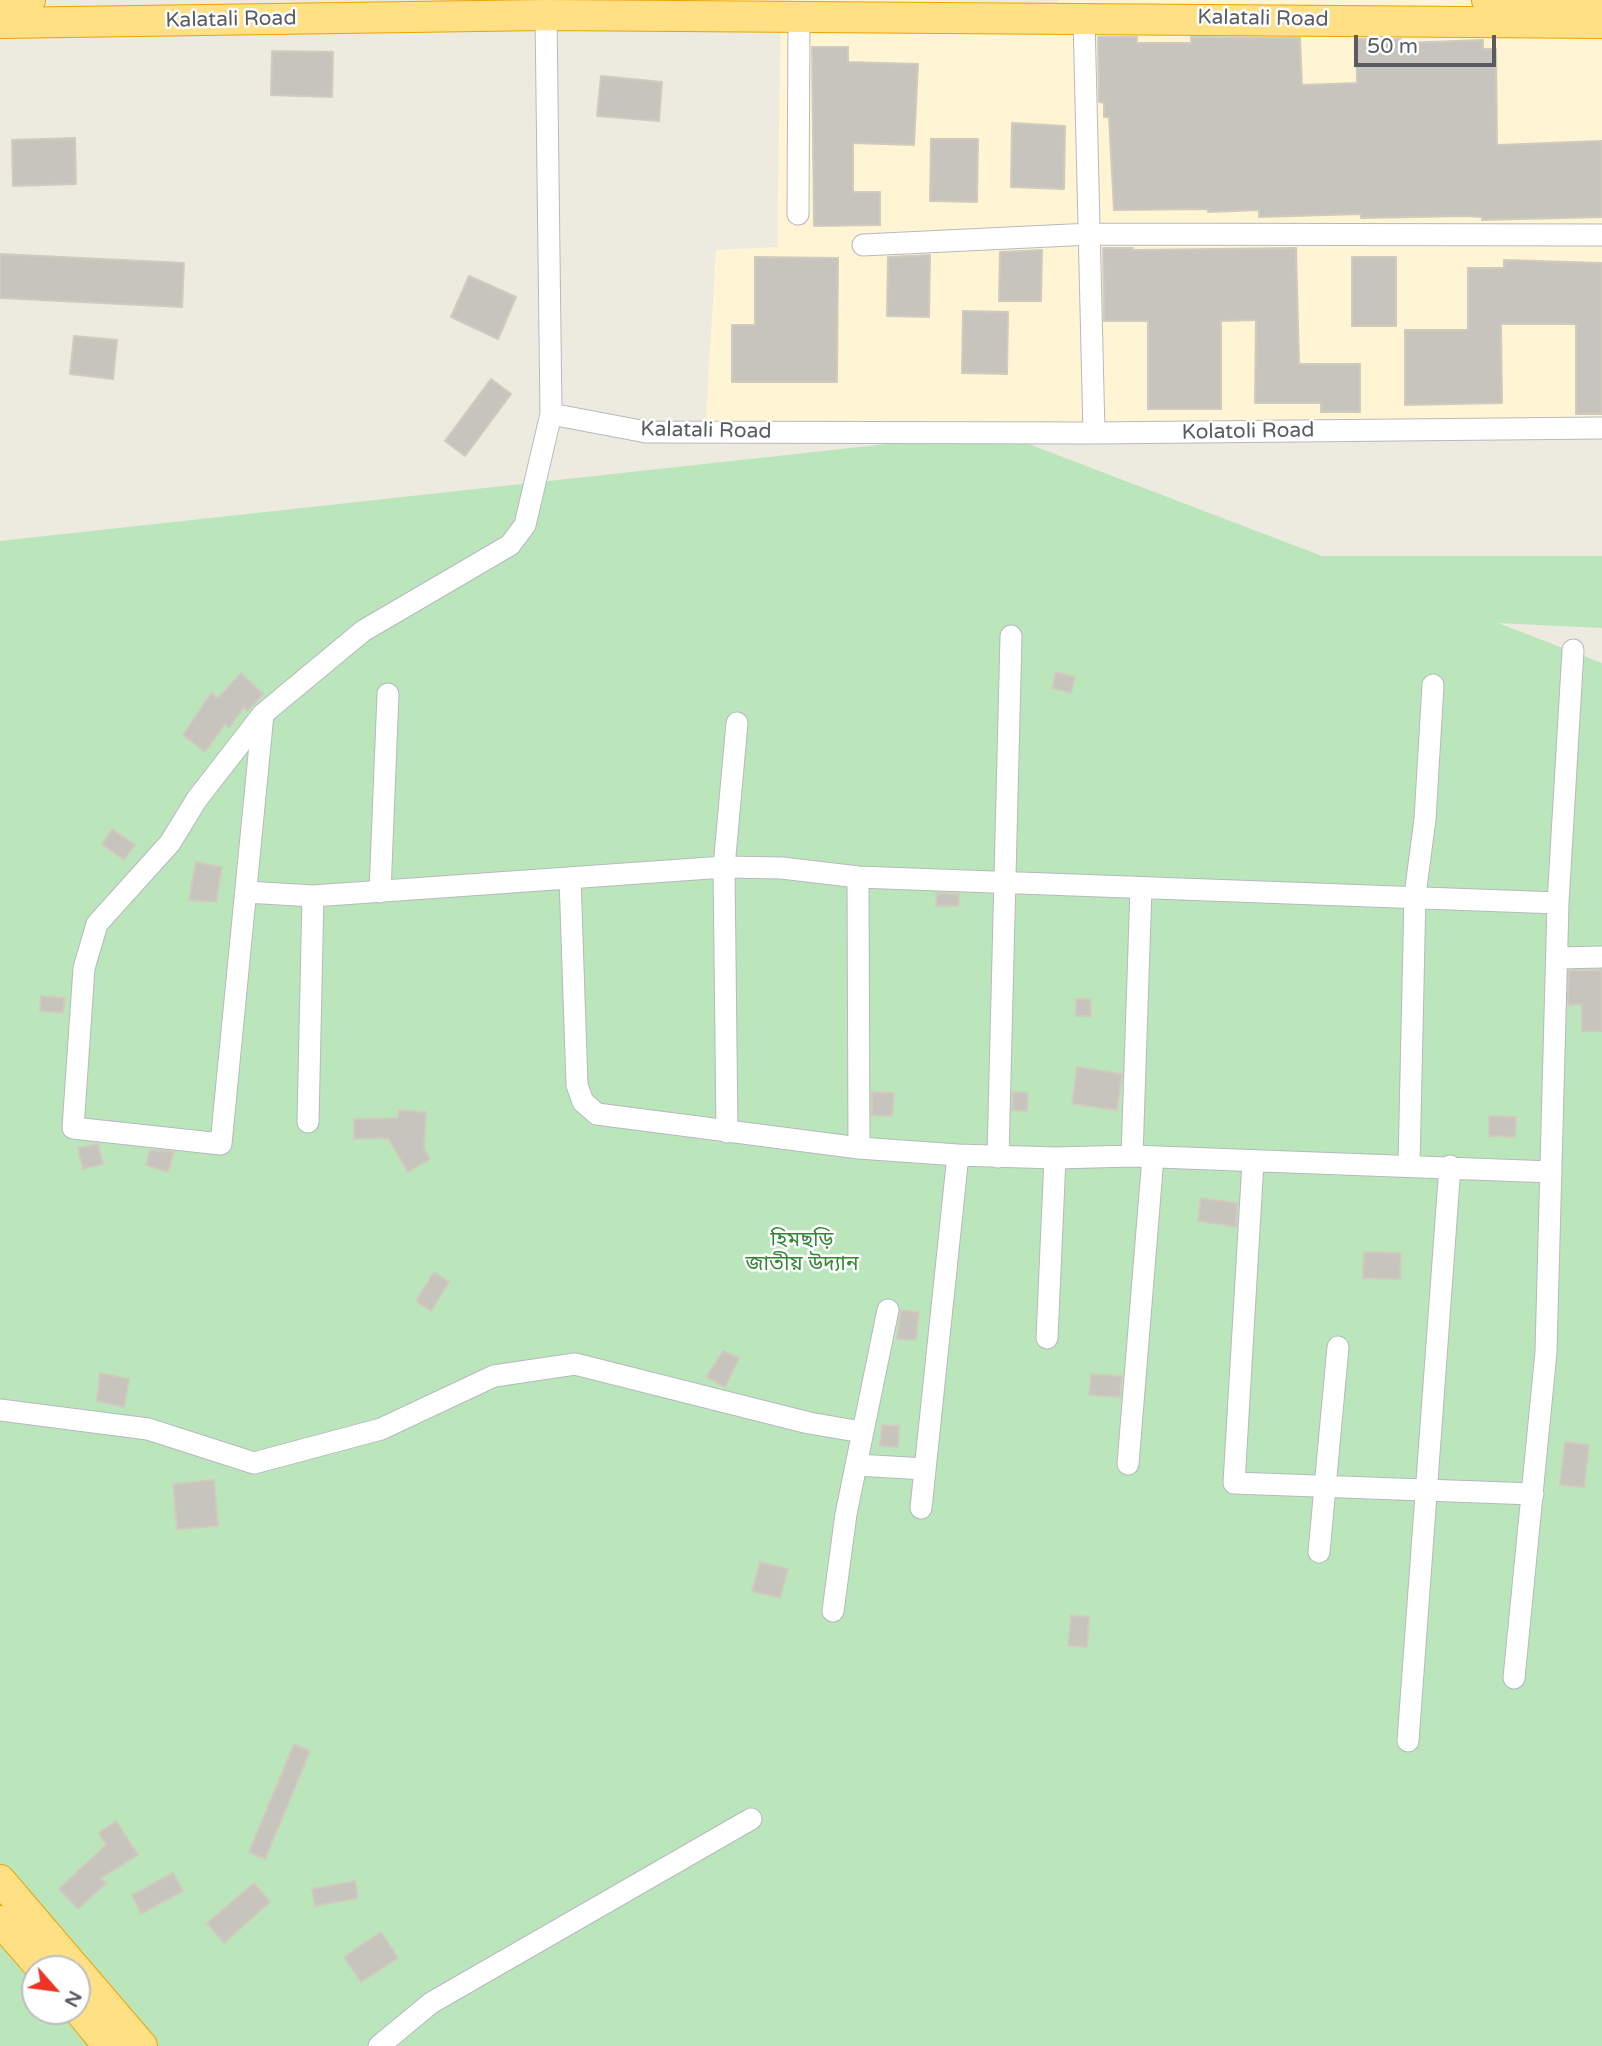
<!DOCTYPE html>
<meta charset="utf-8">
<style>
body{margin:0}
#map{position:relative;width:1602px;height:2046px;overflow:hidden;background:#edeae0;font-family:"Varela Round",sans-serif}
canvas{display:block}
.north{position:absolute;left:21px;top:1955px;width:70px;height:70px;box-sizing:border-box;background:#fff;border:2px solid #bdbec0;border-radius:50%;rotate:118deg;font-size:19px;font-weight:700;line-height:28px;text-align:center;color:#595d62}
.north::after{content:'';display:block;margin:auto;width:24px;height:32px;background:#ee3525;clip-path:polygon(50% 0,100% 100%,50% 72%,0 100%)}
.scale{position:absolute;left:1354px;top:35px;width:142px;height:32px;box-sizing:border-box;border:4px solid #595d62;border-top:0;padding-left:9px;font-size:21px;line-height:24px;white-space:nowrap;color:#595d62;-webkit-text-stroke:5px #fff;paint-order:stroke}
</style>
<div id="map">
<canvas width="1602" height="2046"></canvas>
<div class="north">N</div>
<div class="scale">50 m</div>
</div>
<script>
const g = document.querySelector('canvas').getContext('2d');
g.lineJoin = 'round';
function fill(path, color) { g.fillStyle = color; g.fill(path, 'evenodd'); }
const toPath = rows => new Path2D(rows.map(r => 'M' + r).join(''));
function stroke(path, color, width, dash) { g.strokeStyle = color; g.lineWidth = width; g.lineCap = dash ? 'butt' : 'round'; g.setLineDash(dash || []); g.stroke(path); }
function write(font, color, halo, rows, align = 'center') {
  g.font = font + ' "Varela Round","Noto Sans Bengali",sans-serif'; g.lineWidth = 5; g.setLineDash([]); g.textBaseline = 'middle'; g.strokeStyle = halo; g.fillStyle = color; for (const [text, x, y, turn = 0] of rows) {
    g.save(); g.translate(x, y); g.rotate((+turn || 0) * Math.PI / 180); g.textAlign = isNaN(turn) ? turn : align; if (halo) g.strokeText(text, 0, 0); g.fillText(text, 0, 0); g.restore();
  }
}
fill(toPath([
 [591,0,923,0,1058,4,1058,0,1602,0,1602,436,705,433,716,250,777,247,781,9,591,3]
]), '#fff4d3');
fill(toPath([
 [997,432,1322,556,1602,556,1602,628,1498,623,1602,663,1602,2046,0,2046,0,541],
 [35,1969,77,1969,77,2011,35,2011]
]), '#bbe6bb');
const building = toPath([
 [1098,37,1137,37,1137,43,1191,43,1191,37,1300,38,1302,85,1357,83,1356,39,1401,39,1402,43,1483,40,1483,49,1496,49,1497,145,1602,141,1602,217,1482,220,1482,217,1467,216,1361,218,1361,214,1259,217,1259,210,1208,212,1208,209,1114,210,1109,117,1104,117,1104,103,1099,102,1098,37],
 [812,47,848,47,848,62,918,64,914,145,853,143,853,192,880,192,880,225,814,226,812,47],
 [272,51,333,52,332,97,271,95,272,51],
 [601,76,662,82,659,121,597,116,601,76],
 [1012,123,1065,126,1064,189,1011,187,1012,123],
 [75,138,76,184,13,186,12,140,75,138],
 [931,139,978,139,977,202,930,201,931,139],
 [1103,248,1133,248,1133,250,1296,248,1299,364,1360,364,1360,412,1321,412,1321,403,1255,403,1256,320,1221,321,1221,409,1148,409,1148,321,1104,321,1103,248],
 [1042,250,1041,301,999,301,1000,252,1042,250],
 [0,254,184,263,182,307,0,298,0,254],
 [930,255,929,317,887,316,888,257,930,255],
 [755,257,838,258,837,382,732,382,732,325,755,325,755,257],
 [1352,257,1396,257,1396,326,1352,326,1352,257],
 [1504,260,1602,263,1602,414,1576,414,1576,324,1501,324,1502,403,1405,405,1405,330,1468,330,1468,268,1504,268,1504,260],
 [469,276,516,297,498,339,451,317,469,276],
 [963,311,1008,312,1007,374,962,373,963,311],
 [74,336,117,340,113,379,70,374,74,336],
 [491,379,511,394,465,456,445,441,491,379],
 [1056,672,1075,677,1071,693,1052,688,1056,672],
 [241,673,263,694,247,711,244,707,229,728,225,724,205,752,183,735,211,693,218,698,241,673],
 [112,829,135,845,124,860,102,844,112,829],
 [196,862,222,867,216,902,189,900,196,862],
 [937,893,959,894,958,906,936,906,937,893],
 [1602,970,1602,1031,1582,1031,1582,1004,1568,1005,1569,971,1602,970],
 [41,996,65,998,63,1013,40,1011,41,996],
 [1076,999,1091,999,1091,1016,1076,1016,1076,999],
 [1077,1067,1122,1074,1117,1110,1072,1104,1077,1067],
 [872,1092,894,1093,892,1116,872,1115,872,1092],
 [1013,1092,1028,1093,1027,1111,1012,1110,1013,1092],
 [399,1110,426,1112,424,1148,430,1159,408,1172,388,1138,354,1139,354,1119,398,1118,399,1110],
 [1489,1116,1516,1117,1515,1137,1489,1136,1489,1116],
 [98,1144,103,1164,83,1169,78,1148,98,1144],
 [150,1150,174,1152,168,1172,146,1165,150,1150],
 [1201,1198,1237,1203,1236,1227,1198,1221,1201,1198],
 [1364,1252,1401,1253,1400,1279,1363,1278,1364,1252],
 [434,1272,449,1282,431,1311,416,1301,434,1272],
 [901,1310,919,1312,916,1340,897,1339,901,1310],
 [723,1351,739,1358,725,1387,706,1377,723,1351],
 [100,1373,129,1379,124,1407,97,1401,100,1373],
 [1091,1374,1122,1376,1120,1397,1089,1395,1091,1374],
 [882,1425,899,1426,898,1447,880,1446,882,1425],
 [1565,1442,1589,1445,1584,1487,1560,1485,1565,1442],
 [214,1480,218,1526,177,1529,173,1484,214,1480],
 [760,1562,788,1569,780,1598,752,1591,760,1562],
 [1071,1615,1089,1617,1087,1647,1068,1646,1071,1615],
 [294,1744,310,1751,265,1859,249,1852,294,1744],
 [116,1821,138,1855,101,1878,106,1883,78,1909,59,1889,106,1845,99,1833,116,1821],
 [173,1873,183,1891,141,1914,132,1895,173,1873],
 [355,1881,358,1898,315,1906,312,1889,355,1881],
 [254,1883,270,1902,224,1943,207,1923,254,1883],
 [381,1932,398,1958,361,1982,344,1957,381,1932]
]);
fill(building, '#c7c4bd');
stroke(building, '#d1cbbe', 2);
const minor = toPath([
 [546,15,551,414,646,432,1094,433,1602,428],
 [1084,18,1094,433],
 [798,214,799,17],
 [863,245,1091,234,1602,235],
 [263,714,221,1144,73,1128,84,968,97,924,170,843,197,799,263,714,363,631,510,545,525,525,551,414],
 [858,877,859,1148],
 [570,878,577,1085,583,1102,597,1114,859,1148,958,1155,1055,1158,1132,1156,1551,1172],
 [247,892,313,896,724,867,782,868,858,877,1558,903],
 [380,892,388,694],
 [1558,958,1602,957],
 [308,1122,313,896],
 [727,1132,724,867,737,723],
 [1132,1156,1141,888],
 [998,1157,1011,636],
 [1253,1162,1234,1483,1533,1494],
 [1409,1165,1415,895,1425,819,1433,685],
 [1047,1338,1055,1158],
 [0,1410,148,1429,254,1463,381,1429,494,1376,575,1364,809,1423,862,1432],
 [1128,1464,1153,1157],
 [857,1465,925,1469],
 [921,1508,958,1155],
 [1319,1552,1338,1347],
 [833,1611,846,1514,888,1310],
 [1514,1678,1546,1352,1558,903,1573,650],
 [1408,1741,1450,1166],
 [379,2046,431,2003,751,1819]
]);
const highway = toPath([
 [1487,0,1595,2],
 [0,1,30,0],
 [0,23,546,15,1602,23],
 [0,1880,76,1969],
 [0,1921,42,1969],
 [77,1970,142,2046],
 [77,2008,108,2046]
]);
stroke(minor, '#b6b9be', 23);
stroke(highway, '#eda300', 32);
stroke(minor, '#fff', 21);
stroke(highway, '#ffe085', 30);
write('21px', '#595d62', '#fff', [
 ["Kalatali Road",1263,19,1],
 ["Kalatali Road",231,20,-1],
 ["Kalatali Road",706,431,1],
 ["Kolatoli Road",1248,432,-1]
]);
write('21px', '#328736', '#fff', [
 ["হিমছড়ি",802,1240],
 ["জাতীয় উদ্যান",802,1264]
]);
</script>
